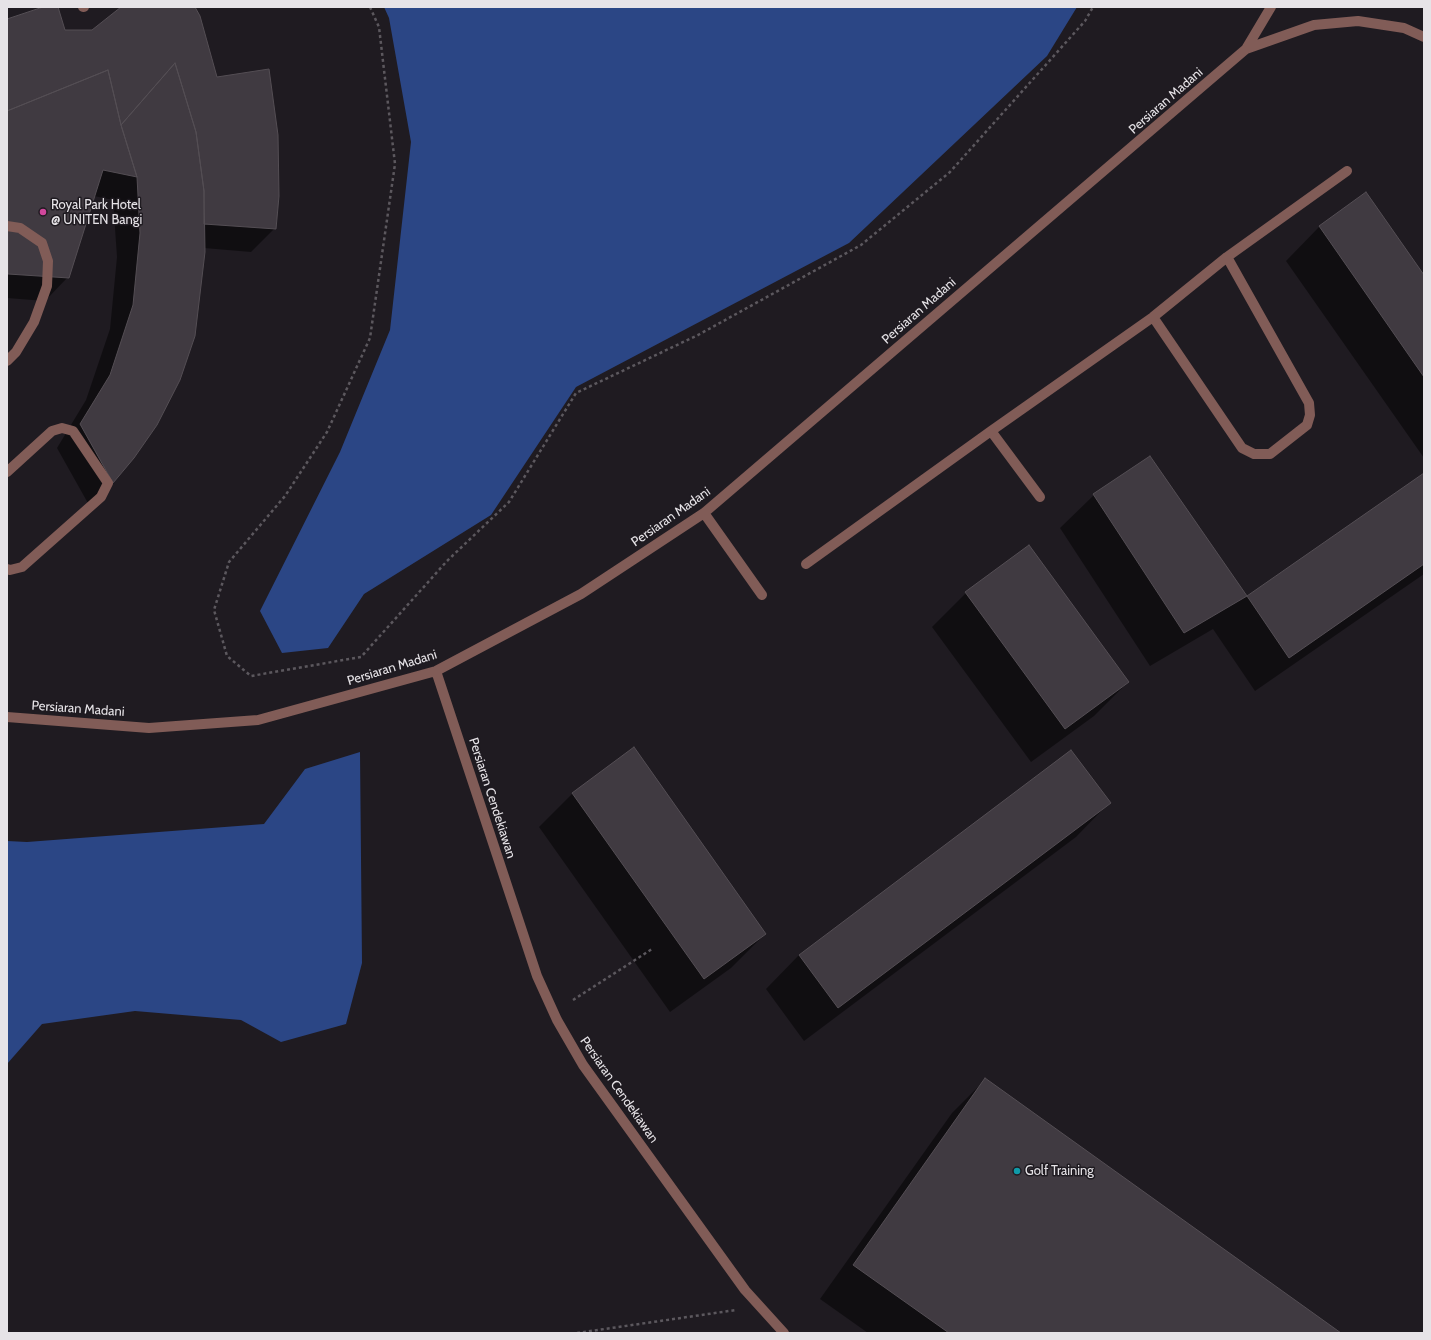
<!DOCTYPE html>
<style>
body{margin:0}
#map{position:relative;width:1431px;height:1340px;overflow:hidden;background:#1f1b21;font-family:Cabin,sans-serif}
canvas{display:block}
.frame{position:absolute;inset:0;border:8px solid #e6e3e7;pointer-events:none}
</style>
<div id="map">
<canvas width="1431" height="1340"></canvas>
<div class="frame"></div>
</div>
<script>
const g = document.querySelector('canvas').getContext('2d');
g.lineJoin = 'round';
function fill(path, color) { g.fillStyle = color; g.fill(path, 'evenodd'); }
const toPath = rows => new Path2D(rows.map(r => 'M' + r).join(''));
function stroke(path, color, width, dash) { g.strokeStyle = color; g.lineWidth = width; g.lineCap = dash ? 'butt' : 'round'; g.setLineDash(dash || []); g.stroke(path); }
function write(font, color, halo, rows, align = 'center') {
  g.font = font + ' Cabin,sans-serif'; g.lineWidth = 3; g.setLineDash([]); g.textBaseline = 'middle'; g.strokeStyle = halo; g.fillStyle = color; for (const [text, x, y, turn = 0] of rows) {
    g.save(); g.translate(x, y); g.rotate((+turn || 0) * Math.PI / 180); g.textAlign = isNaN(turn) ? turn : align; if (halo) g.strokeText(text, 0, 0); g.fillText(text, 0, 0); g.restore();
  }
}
fill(toPath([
 [384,7,1077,7,1047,56,849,243,576,387,491,515,364,594,328,648,282,653,260,611,340,452,390,330,411,142,389,18],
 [360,752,362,963,346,1024,281,1042,241,1020,135,1011,42,1024,7,1064,7,841,27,842,264,824,305,769]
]), '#2b4685');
fill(toPath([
 [45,7,57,7,64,31,92,31,122,7,194,7,216,78,275,228,251,252,204,248,179,380,89,505,57,448,86,400,110,329,117,257,113,200,94,196,68,277,45,301,7,298,7,20],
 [1366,194,1424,277,1424,458,1286,261,1319,227],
 [1150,457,1246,597,1424,474,1424,574,1255,691,1213,629,1150,666,1060,528,1094,495],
 [966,593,1128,682,1094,716,1031,762,932,627],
 [634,749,765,934,731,968,670,1012,539,827,572,794],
 [1109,803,1076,837,804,1041,766,989,799,955],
 [985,1080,1339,1333,868,1333,820,1299,952,1113]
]), '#0007');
const building = toPath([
 [43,7,58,7,65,30,92,30,121,7,195,7,200,16,217,77,269,69,278,135,279,196,276,229,204,224,204,191,196,132,175,63,121,125,108,70,7,111,7,19,43,7],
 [175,63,196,132,204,191,205,252,195,336,180,380,157,425,134,458,113,483,80,424,110,375,133,305,140,233,137,177,121,125,175,63],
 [108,70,121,125,137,177,103,170,69,278,8,274,7,111,108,70],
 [1366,192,1424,275,1424,377,1319,226,1366,192],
 [1150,456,1247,596,1184,633,1093,494,1150,456],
 [1424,473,1424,564,1289,658,1247,596,1424,473],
 [1029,545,1129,682,1065,729,965,592,1029,545],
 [634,747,766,934,704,979,572,793,634,747],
 [1071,750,1111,803,838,1008,799,955,1071,750],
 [985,1078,1341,1333,949,1333,853,1265,985,1078]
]);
fill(building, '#403a41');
stroke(building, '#544e54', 1);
stroke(toPath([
 [370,7,379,27,395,164,370,338,327,432,285,496,229,562,214,610,227,656,251,676,361,657,447,561,509,502,576,393,698,335,861,245,950,172,1085,21,1093,7],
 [573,1000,652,949],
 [577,1333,736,1310]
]), '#5c585e', 2.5, [3, 3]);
stroke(toPath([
 [83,7,84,7],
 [1246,49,1314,25,1358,21,1404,28,1424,37],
 [7,226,20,228,42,243,48,261,47,286,34,322,16,352,7,361],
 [1153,317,1242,448,1254,454,1270,454,1307,425,1310,415,1309,403,1227,257],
 [991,431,1040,497],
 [7,472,52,431,62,428,73,431,108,483,101,497,22,567,10,570,7,569],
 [704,513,762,595],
 [806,564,991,431,1153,317,1227,257,1347,171],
 [436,671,537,976,557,1020,583,1065,745,1290,784,1333],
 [7,717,149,728,258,720,436,671,581,594,704,513,1246,49,1271,7]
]), '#815c57', 10);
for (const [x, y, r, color] of [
 [43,212,4,"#d1479c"],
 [1017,1171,4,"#0f9aa8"]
]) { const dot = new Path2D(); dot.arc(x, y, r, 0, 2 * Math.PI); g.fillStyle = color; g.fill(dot); stroke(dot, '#1f1b21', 1.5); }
write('13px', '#e6e3e7', '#1f1b21', [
 ["Persiaran Madani",1166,101,-41],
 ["Persiaran Madani",919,311,-41],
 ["Persiaran Madani",671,517,-35],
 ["Persiaran Madani",392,668,-17],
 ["Persiaran Madani",78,709,4],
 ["Persiaran Cendekiawan",492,798,72],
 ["Persiaran Cendekiawan",619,1090,55]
]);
write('13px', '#e6e3e7', '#1f1b21', [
 ["Royal Park Hotel",51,205],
 ["@ UNITEN Bangi",51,220],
 ["Golf Training",1025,1171]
], 'left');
</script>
